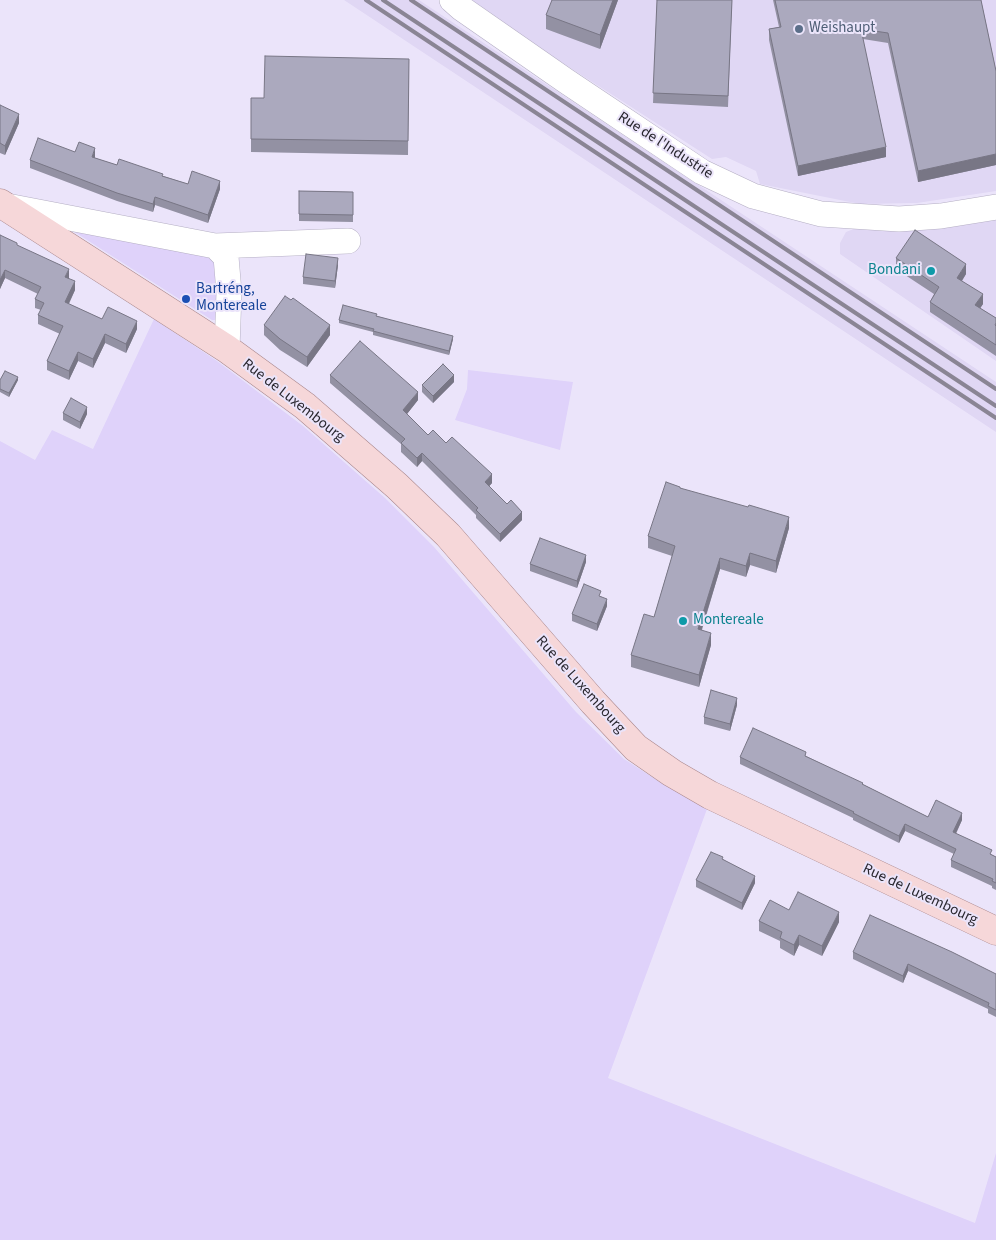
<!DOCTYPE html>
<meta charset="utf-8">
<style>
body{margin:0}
canvas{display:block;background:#ebe4fa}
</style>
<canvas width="996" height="1240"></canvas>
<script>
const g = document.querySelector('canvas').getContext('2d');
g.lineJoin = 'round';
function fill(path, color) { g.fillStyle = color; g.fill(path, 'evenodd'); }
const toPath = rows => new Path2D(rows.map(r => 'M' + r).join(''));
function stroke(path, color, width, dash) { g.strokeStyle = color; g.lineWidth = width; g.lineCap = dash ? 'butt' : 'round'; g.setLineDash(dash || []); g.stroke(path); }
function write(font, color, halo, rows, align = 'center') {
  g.font = font + ' "Source Sans 3",sans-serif'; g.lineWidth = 4; g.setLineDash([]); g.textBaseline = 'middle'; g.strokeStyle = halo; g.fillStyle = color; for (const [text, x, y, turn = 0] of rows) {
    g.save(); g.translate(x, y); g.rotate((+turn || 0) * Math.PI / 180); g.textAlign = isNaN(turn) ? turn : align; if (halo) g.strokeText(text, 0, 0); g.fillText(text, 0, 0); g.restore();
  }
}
fill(toPath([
 [344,0,419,0,996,382,996,432],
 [472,0,996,0,996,191,917,203,860,204,760,184,756,171,726,157,712,159,496,20],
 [996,217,996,361,840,254,840,243,846,232,861,226]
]), '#e0d7f4');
fill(toPath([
 [74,225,214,259,219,270,216,320,212,320,73,231],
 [154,319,217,361,303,426,385,498,434,547,576,712,624,759,663,784,707,809,608,1078,975,1223,996,1153,996,1240,0,1240,0,441,35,460,52,430,93,449],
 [468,370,573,382,560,450,455,420,467,389]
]), '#dfd2fa');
const minor = toPath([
 [452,0,461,8,566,81,702,172,753,196,821,214,899,219,941,216,996,207],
 [7,206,215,246,226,257,229,292,227,349],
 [215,246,348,241]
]);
const major = toPath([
 [0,203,227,349,305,406,397,486,448,535,593,702,636,748,672,773,710,795,996,931]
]);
stroke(minor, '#b5afc4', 26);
stroke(major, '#aa888d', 29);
stroke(minor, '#fff', 25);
stroke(major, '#f6d7d9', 28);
stroke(toPath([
 [366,0,996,418],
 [383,0,996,406],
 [411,0,996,389]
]), '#8a8594', 4);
fill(toPath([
 [618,0,600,49,546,29,546,15],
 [657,0,732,0,728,107,653,103],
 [773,0,981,0,996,71,996,165,918,182,888,43,863,39,886,157,798,176,769,40,769,29,779,27],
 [409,59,408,155,251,152,251,98,264,98],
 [0,105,19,123,5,155,0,153],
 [75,152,95,157,95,158,117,165,163,176,188,184,220,189,208,223,155,205,153,212,117,201,30,168,30,160],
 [299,191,353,192,353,222,299,221],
 [0,235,69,278,75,290,69,304,102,319,137,329,126,353,105,343,93,368,78,361,69,380,47,370,47,361,60,334,38,324,38,315,41,310,35,308,35,299,38,294,5,278,0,289],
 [896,258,966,274,962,281,983,304,980,308,996,318,996,356,930,312,930,302,934,294,896,269],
 [338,265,335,288,303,284,303,277],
 [377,316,453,339,449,355,373,335,373,332,339,323,339,320],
 [264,325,330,335,307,367,280,350,264,335],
 [330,375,418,400,407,414,428,435,446,443,492,483,489,486,522,520,500,542,476,518,476,515,422,461,417,467,401,452,401,444,330,383],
 [0,380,18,380,9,397,0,392],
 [454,382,433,403,422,392,422,385],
 [63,413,87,414,80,429,63,420],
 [680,488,789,528,776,573,750,565,746,577,720,569,702,630,711,645,699,687,631,667,631,655,654,617,672,556,648,548,648,536],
 [586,562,577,588,530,571,530,564],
 [601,596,607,606,597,631,572,621,572,614],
 [737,705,730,731,704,724,704,717],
 [806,756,928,817,962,820,956,834,996,857,996,890,992,888,992,886,951,867,951,860,954,854,905,831,899,843,853,820,853,818,740,764,740,757],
 [723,859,755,883,742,910,696,887,696,880],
 [789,910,839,922,822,956,799,945,794,956,780,948,780,941,759,931,759,921],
 [853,952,996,974,996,1017,988,1013,988,1009,908,971,903,983,853,959]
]), '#9391a3');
fill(toPath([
 [613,0,618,0,600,49,600,35],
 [19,114,19,123,5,155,5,146],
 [886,147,886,157,798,176,798,166],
 [95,148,95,157,92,165,92,157],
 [996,154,996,165,918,182,918,171],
 [220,181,220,189,208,223,208,215],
 [155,197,155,205,153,212,153,204],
 [338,258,338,265,335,288,335,281],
 [966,264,966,274,957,288,957,278],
 [69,269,69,278,65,286,65,277],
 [5,270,5,278,0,289,0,280],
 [75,281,75,290,65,311,65,302],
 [983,294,983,304,975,316,975,305],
 [137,321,137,329,126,353,126,344],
 [330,325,330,335,307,367,307,357],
 [105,334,105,343,93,368,93,359],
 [453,336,453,339,449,355,449,351],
 [78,352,78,361,69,380,69,371],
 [454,375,454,382,433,403,433,396],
 [18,377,18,380,9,397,9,393],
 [418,392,418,400,403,419,403,410],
 [87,407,87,414,80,429,80,422],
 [422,453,422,461,417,467,417,458],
 [492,474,492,483,485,491,485,482],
 [522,512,522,520,500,542,500,534],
 [789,517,789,528,776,573,776,561],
 [750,553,750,565,746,577,746,566],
 [586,555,586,562,577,588,577,581],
 [720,558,720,569,698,641,698,629],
 [607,599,607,606,597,631,597,624],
 [711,633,711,645,699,687,699,675],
 [737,698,737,705,730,731,730,724],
 [962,813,962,820,953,839,953,832],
 [905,824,905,831,899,843,899,836],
 [755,876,755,883,742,910,742,903],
 [839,912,839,922,822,956,822,946],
 [799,935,799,945,794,956,794,945],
 [908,964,908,971,903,983,903,976]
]), '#787685');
const building = toPath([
 [552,0,613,0,600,35,546,15,552,0],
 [657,0,732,0,728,96,653,93,657,0],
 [775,0,981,0,996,71,996,154,918,171,888,33,861,29,886,147,798,166,769,29,781,27,775,0],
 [265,56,409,59,408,141,251,139,251,98,264,98,265,56],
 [0,105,19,114,5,146,0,143,0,105],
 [38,138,75,152,79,142,95,148,92,157,117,165,119,159,163,174,162,176,188,184,192,171,220,181,208,215,155,197,153,204,117,193,30,160,38,138],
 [299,191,353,192,353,215,299,214,299,191],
 [915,230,966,264,957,278,983,294,975,305,996,318,996,323,995,325,996,326,996,345,930,302,939,287,896,258,915,230],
 [0,235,17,243,17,245,69,269,65,277,75,281,65,302,102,319,108,307,137,321,126,344,105,334,93,359,78,352,69,371,47,361,63,326,38,315,44,303,35,299,41,287,5,270,0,280,0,235],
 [306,254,338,258,335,281,303,277,306,254],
 [285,296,291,300,293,298,330,325,307,357,280,339,264,325,285,296],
 [343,305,377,314,376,316,453,336,449,351,373,331,374,329,339,320,343,305],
 [360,341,418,392,403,410,428,435,433,430,446,443,452,437,492,474,485,482,507,504,511,500,522,512,500,534,476,510,478,508,422,453,417,458,401,443,405,439,330,375,360,341],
 [443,364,454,375,433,396,422,385,443,364],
 [5,371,18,377,9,393,0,389,0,380,5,371],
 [71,398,87,407,80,422,63,413,71,398],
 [666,482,680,487,680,488,748,507,749,505,789,517,776,561,750,553,746,566,720,558,698,629,711,633,699,675,631,655,644,614,654,617,675,546,648,536,666,482],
 [540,538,586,555,577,581,530,564,540,538],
 [584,584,601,591,599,596,607,599,597,624,572,614,584,584],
 [711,690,737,698,730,724,704,717,711,690],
 [753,728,806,752,805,756,863,783,862,784,928,817,936,800,962,813,953,832,992,850,990,854,996,857,996,883,992,881,993,879,951,860,956,849,905,824,899,836,853,813,854,812,740,757,753,728],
 [711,852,723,857,722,859,755,876,742,903,696,880,711,852],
 [798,892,839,912,822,946,799,935,794,945,780,938,782,932,759,921,770,900,789,910,798,892],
 [870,915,952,952,996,974,996,1010,988,1006,989,1003,908,964,903,976,853,952,870,915]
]);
fill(building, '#aba9be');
stroke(building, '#787685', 1);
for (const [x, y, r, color] of [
 [799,29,5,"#5c6f8a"],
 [931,271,5,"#0f9aa8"],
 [186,299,5,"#1a4fb4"],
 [683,621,5,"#0f9aa8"]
]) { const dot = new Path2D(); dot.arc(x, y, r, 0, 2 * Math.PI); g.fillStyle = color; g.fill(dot); stroke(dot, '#ebe4fa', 2); }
write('15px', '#4e5e75', '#ebe4fa', [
 ["Weishaupt",809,29]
], 'left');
write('15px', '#29272f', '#ebe4fa', [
 ["Rue de l'Industrie",665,146,33],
 ["Rue de Luxembourg",293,401,38],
 ["Rue de Luxembourg",580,685,48],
 ["Rue de Luxembourg",920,895,25]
]);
write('15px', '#0d838f', '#ebe4fa', [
 ["Bondani",921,271],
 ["Montereale",693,621,"left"]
], 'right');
write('15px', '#164399', '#ebe4fa', [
 ["Bartréng,",196,290],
 ["Montereale",196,307]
], 'left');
</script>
